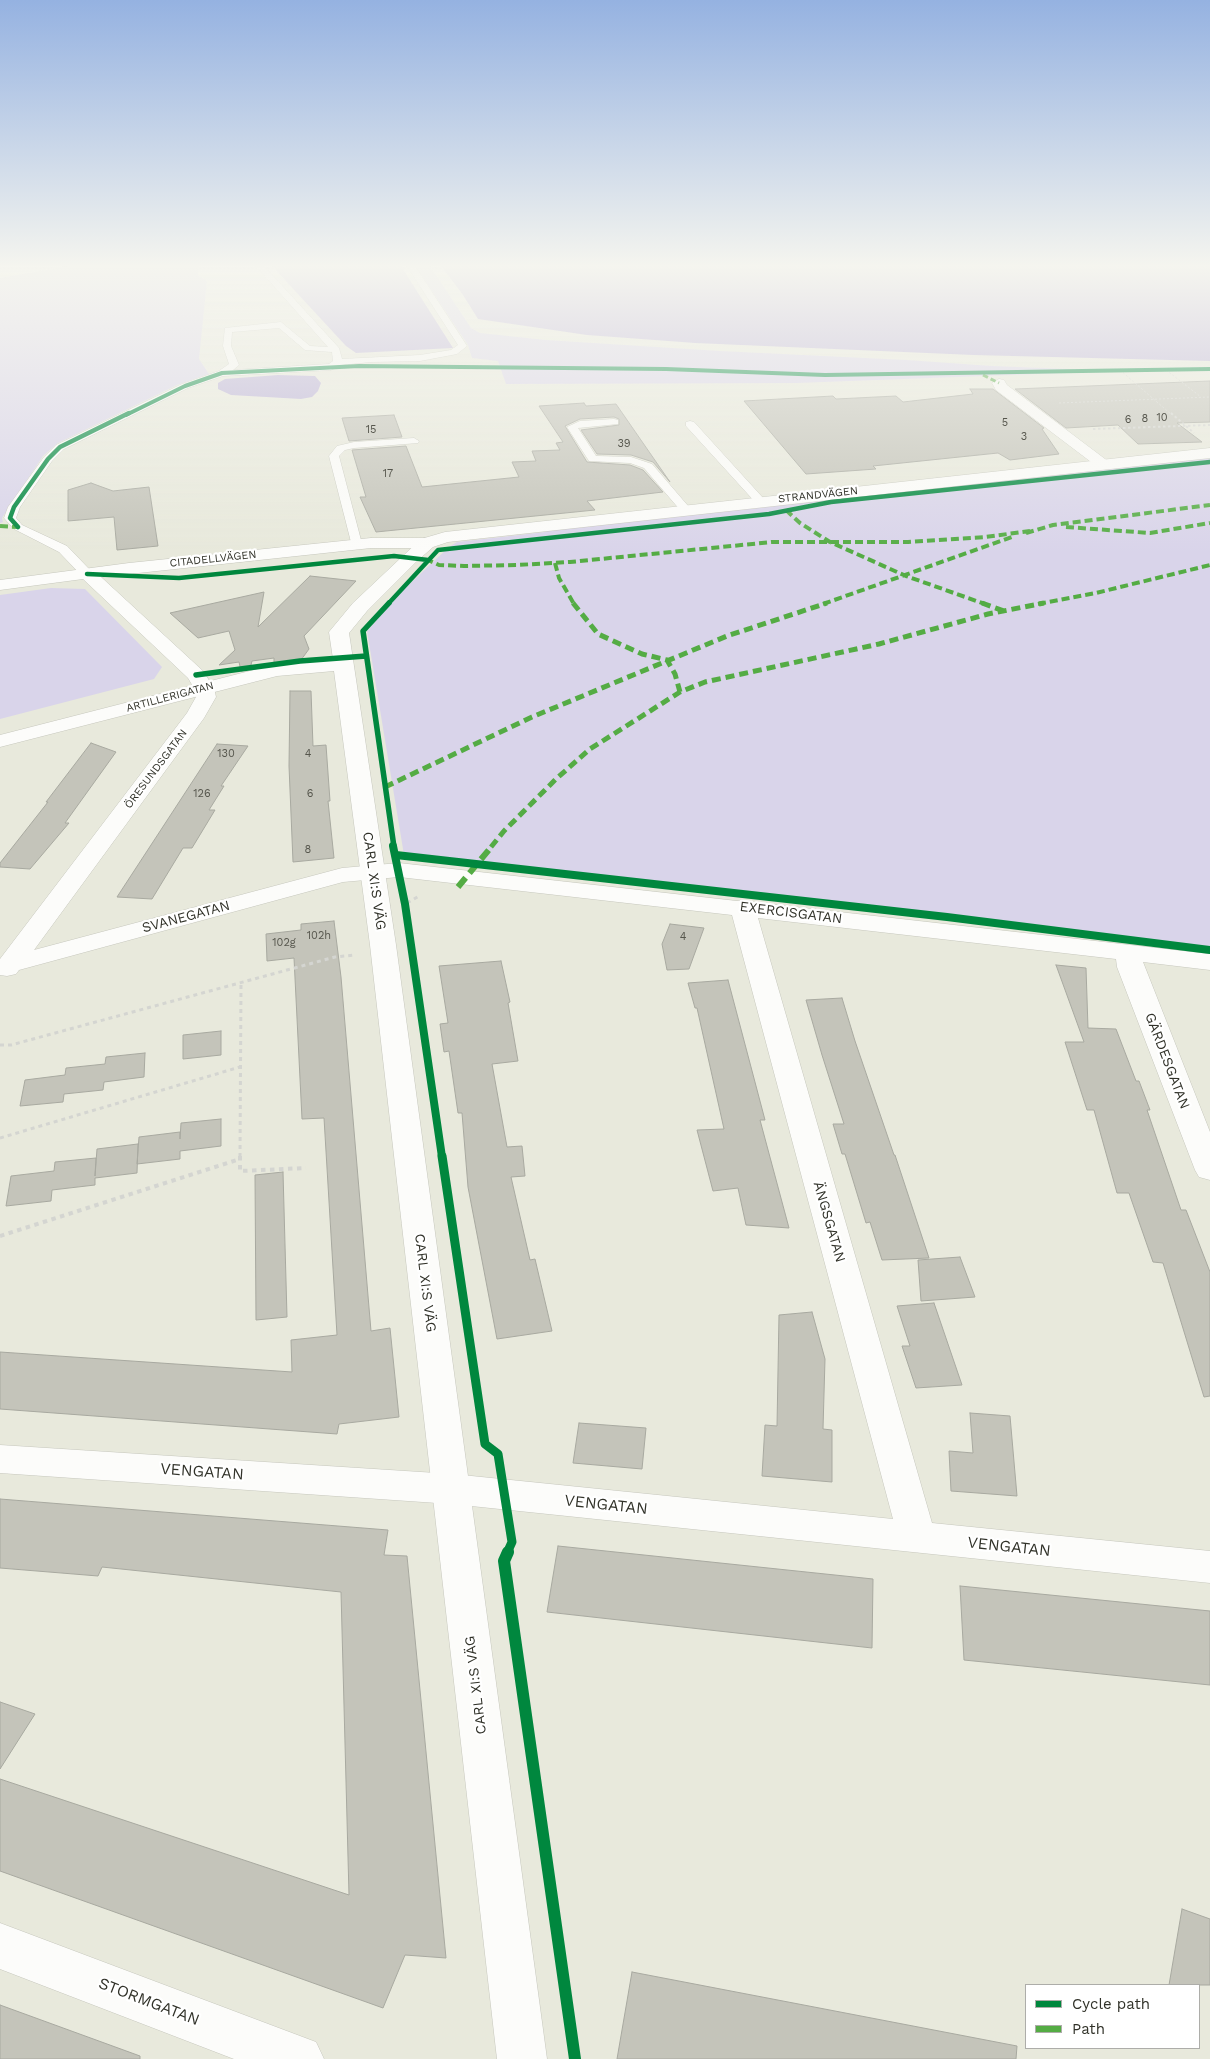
<!DOCTYPE html>
<meta charset="utf-8">
<style>
body{margin:0}
#map{position:relative;width:1210px;height:2059px;overflow:hidden;background:#e8e9dc;font-family:"Work Sans",sans-serif}
canvas{display:block}
.legend{position:absolute;left:1025px;top:1984px;width:175px;height:65px;box-sizing:border-box;background:#fff;border:1px solid #adada9;margin:0;padding:6px 9px;list-style:none;font-size:15px;color:#313229}
.legend li{display:flex;align-items:center;gap:10px;height:25px}
.legend b{width:25px;border:1px solid #adada9}
</style>
<div id="map">
<canvas width="1210" height="2059"></canvas>
<ul class="legend">
<li><b style="height:6px;background:#00873e"></b>Cycle path</li>
<li><b style="height:6px;background:#54ac44"></b>Path</li>
</ul>
</div>
<script>
const g = document.querySelector('canvas').getContext('2d');
g.lineJoin = 'round';
function fill(path, color) { g.fillStyle = color; g.fill(path, 'evenodd'); }
const toPath = rows => new Path2D(rows.map(r => 'M' + r).join(''));
function stroke(path, color, width, dash) { g.strokeStyle = color; g.lineWidth = width; g.lineCap = dash ? 'butt' : 'round'; g.setLineDash(dash || []); g.stroke(path); }
function write(font, color, halo, rows, align = 'center') {
  g.font = font + ' "Work Sans",sans-serif'; g.lineWidth = 4.5; g.setLineDash([]); g.textBaseline = 'middle'; g.strokeStyle = halo; g.fillStyle = color; for (const [text, x, y, turn = 0] of rows) {
    g.save(); g.translate(x, y); g.rotate((+turn || 0) * Math.PI / 180); g.textAlign = isNaN(turn) ? turn : align; if (halo) g.strokeText(text, 0, 0); g.fillText(text, 0, 0); g.restore();
  }
}
fill(toPath([
 [68,266,198,266,198,275,207,281,199,359,209,374,177,385,58,443,43,456,2,518,3,522,0,523,0,278],
 [415,266,430,266,471,328,480,333,546,340,720,351,907,360,992,366,1119,371,797,383,506,384,498,361,472,358,468,345],
 [1210,458,1210,947,404,855,367,631,402,591,449,547,457,542,545,532,551,529],
 [51,588,85,589,162,667,154,679,0,719,0,595]
]), '#d9d4ea');
fill(toPath([
 [272,266,401,266,453,348,356,353,346,346],
 [441,266,1210,266,1210,361,973,355,695,343,587,335,478,319,463,295],
 [278,375,315,376,321,383,318,391,312,397,301,399,231,395,218,389,218,383,225,379]
]), '#b8aed7');
const building = toPath([
 [1210,381,1210,422,1177,423,1202,442,1138,444,1118,425,1066,428,1015,389,1210,381],
 [970,389,993,389,1044,428,1042,429,1059,454,1010,460,998,453,873,466,876,469,806,474,744,401,833,396,836,399,896,396,903,402,973,394,970,389],
 [584,403,586,406,616,404,670,482,653,462,631,455,597,454,581,430,619,425,619,419,614,417,580,419,565,426,587,462,630,465,643,470,663,492,587,501,595,510,376,532,360,497,366,497,352,450,406,446,422,487,519,477,512,462,536,461,532,451,560,450,556,443,563,442,539,406,584,403],
 [394,415,402,437,349,441,342,418,394,415],
 [91,483,113,491,149,487,158,546,117,550,114,517,68,521,68,490,91,483],
 [310,576,356,581,304,636,309,649,301,660,274,663,274,658,252,661,250,669,241,671,239,662,219,665,235,650,229,631,198,638,170,613,264,592,258,627,310,576],
 [290,691,311,691,313,746,326,745,330,801,328,801,334,858,293,862,289,766,290,691],
 [91,743,116,752,65,823,69,823,30,869,0,867,0,863,48,802,46,802,91,743],
 [217,744,248,746,221,786,224,786,209,810,215,810,192,848,183,848,152,899,117,897,217,744],
 [334,921,341,977,371,1331,390,1328,399,1417,339,1424,337,1434,0,1409,0,1352,292,1372,291,1340,337,1335,324,1118,302,1119,294,958,267,961,266,934,301,930,301,924,334,921],
 [670,924,704,928,689,969,667,970,662,944,670,924],
 [501,961,510,1002,508,1003,518,1061,492,1064,507,1147,522,1146,525,1176,511,1177,530,1260,535,1259,552,1331,497,1339,468,1187,462,1113,458,1113,449,1051,444,1052,440,1024,448,1023,439,966,501,961],
 [1056,965,1086,968,1088,1028,1116,1029,1136,1081,1139,1081,1150,1110,1147,1110,1181,1210,1186,1210,1210,1272,1210,1396,1204,1397,1163,1263,1153,1262,1129,1193,1117,1193,1094,1110,1087,1110,1065,1042,1084,1042,1056,965],
 [728,980,765,1120,760,1120,789,1228,746,1225,738,1188,713,1191,697,1130,724,1129,697,1008,695,1008,688,983,728,980],
 [842,998,855,1041,894,1155,895,1155,929,1258,882,1260,870,1222,866,1223,845,1154,842,1154,833,1124,844,1124,822,1055,806,1000,842,998],
 [221,1031,221,1055,183,1059,183,1035,221,1031],
 [145,1053,144,1077,104,1082,103,1090,64,1094,63,1102,20,1106,25,1080,65,1075,66,1068,105,1064,106,1057,145,1053],
 [221,1119,221,1146,180,1151,180,1159,137,1164,139,1137,180,1132,180,1139,181,1123,221,1119],
 [138,1144,137,1173,95,1178,95,1185,52,1190,51,1201,6,1206,11,1176,54,1171,55,1162,96,1158,95,1176,97,1149,138,1144],
 [283,1172,287,1317,256,1320,255,1175,283,1172],
 [960,1257,975,1297,921,1301,918,1260,960,1257],
 [934,1303,962,1385,916,1388,902,1346,910,1346,897,1306,934,1303],
 [812,1312,825,1359,823,1429,832,1430,832,1482,762,1476,765,1425,777,1426,779,1315,812,1312],
 [970,1413,1010,1416,1017,1496,951,1491,949,1451,973,1453,970,1413],
 [579,1423,646,1428,642,1469,573,1463,579,1423],
 [0,1499,388,1530,384,1555,407,1556,446,1958,405,1955,383,2008,0,1871,0,1779,349,1895,341,1592,102,1567,98,1576,0,1568,0,1499],
 [558,1546,873,1579,872,1648,547,1612,558,1546],
 [960,1586,1210,1611,1210,1685,964,1660,960,1586],
 [0,1702,35,1714,0,1769,0,1702],
 [1182,1909,1210,1919,1210,1985,1169,1985,1182,1909],
 [632,1972,1017,2046,1016,2059,617,2059,632,1972],
 [0,2005,140,2056,140,2059,0,2059,0,2005]
]);
fill(building, '#c4c4ba');
stroke(building, '#a8a9a0', 1);
const lane = toPath([
 [256,266,264,266,339,348,342,359,420,355,451,350,458,345,407,266,415,266,467,346,457,354,420,361,371,362,340,365,331,370,223,376,188,388,64,449,52,461,20,507,16,518,22,525,67,546,91,571,93,574,91,577,83,577,59,552,14,529,4,518,8,507,44,457,56,445,182,384,219,371,229,364,223,346,225,328,281,322,310,346,328,347,256,266],
 [279,328,305,350,332,352,333,361,329,364,233,370,239,365,231,346,232,332,279,328],
 [614,419,618,420,618,424,578,428,596,456,631,457,652,464,689,507,691,509,689,511,681,511,644,468,630,463,589,461,567,427,580,421,614,419],
 [690,421,694,422,764,499,766,501,764,503,756,503,686,426,686,422,690,421],
 [414,438,419,441,418,443,354,448,345,450,339,456,362,544,360,546,352,546,329,456,337,446,354,442,414,438]
]);
const street = toPath([
 [999,379,1004,380,1007,385,1109,462,1112,465,1109,468,1099,468,996,390,992,383,999,379],
 [371,538,427,538,433,539,436,543,433,547,427,548,371,548,101,577,203,671,214,688,216,697,204,718,34,950,342,868,399,863,737,901,742,900,751,902,1210,954,1210,970,1143,962,1210,1132,1210,1180,1199,1177,1195,1170,1117,967,1116,959,758,918,932,1523,1210,1551,1210,1583,452,1504,0,1473,0,1445,452,1474,893,1519,732,915,399,877,343,882,19,970,16,974,7,976,0,975,0,959,187,713,196,697,194,688,188,678,83,579,0,590,0,580,129,563,371,538],
 [0,1923,316,2042,324,2059,234,2059,0,1969,0,1923]
]);
const secondary = toPath([
 [1210,448,1210,458,448,542,433,547,416,562,367,611,349,633,396,945,547,2059,497,2059,370,945,334,671,277,676,0,747,0,735,277,664,333,659,329,632,353,603,421,539,445,532,1210,448]
]);
stroke(lane, '#c6c7bd', 1);
stroke(street, '#c6c7bd', 1);
stroke(secondary, '#c6c7bd', 1);
stroke(toPath([
 [1120,370,1172,415],
 [1166,370,1201,397],
 [1059,403,1210,397]
]), '#d4d5d1', 1, [2, 2]);
stroke(toPath([
 [1171,413,1194,433],
 [1093,429,1210,425]
]), '#d4d5d1', 2, [2.5, 2.5]);
stroke(toPath([
 [407,903,419,896],
 [0,1045,11,1045,335,957,355,955],
 [0,1138,240,1067],
 [240,1157,241,983]
]), '#d4d5d1', 3, [4, 4]);
stroke(toPath([
 [240,1156,240,1171,306,1168],
 [0,1236,240,1159]
]), '#d4d5d1', 4, [4.5, 4.5]);
fill(lane, '#fcfcfa');
fill(street, '#fcfcfa');
fill(secondary, '#fcfcfa');
stroke(toPath([
 [983,375,999,383]
]), '#54ac44', 3, [5.5, 3]);
stroke(toPath([
 [786,510,800,523,830,542,906,576,985,604],
 [0,526,18,527],
 [1066,527,1150,533,1210,523],
 [1026,533,1053,525,1210,505],
 [426,562,428,560,439,565,464,566,517,565,570,562,772,542,908,542,985,537,1030,531],
 [555,563,559,578,574,604],
 [823,604,1012,537],
 [1038,604,1096,593,1210,565]
]), '#54ac44', 4, [8, 4]);
stroke(toPath([
 [573,603,598,634,642,654,667,660,675,674,680,692],
 [982,603,1004,611],
 [385,787,532,717,727,636,827,603],
 [491,847,504,831,556,779,590,749,680,692,705,682,879,644,988,614,1044,603]
]), '#54ac44', 5, [9, 5]);
stroke(toPath([
 [458,887,492,846]
]), '#54ac44', 6, [12, 6]);
stroke(toPath([
 [126,415,185,386,222,373,359,366,666,369,825,375,1210,369]
]), '#00873e', 4);
stroke(toPath([
 [18,527,10,518,14,507,48,459,60,447,129,413],
 [87,574,179,578,394,556,428,560],
 [388,604,438,550,769,514,831,502,1210,462]
]), '#00873e', 4.5);
stroke(toPath([
 [389,603,363,631,394,847],
 [196,675,300,661,366,656]
]), '#00873e', 5.5);
stroke(toPath([
 [393,846,405,904,442,1157],
 [396,855,947,917,1210,950]
]), '#00873e', 8);
stroke(toPath([
 [442,1156,485,1444,498,1454,512,1542,507,1553]
]), '#00873e', 9);
stroke(toPath([
 [508,1552,504,1561,575,2059]
]), '#00873e', 12);
const sky = g.createLinearGradient(0, 0, 0, 554);
sky.addColorStop(0, '#95b2e1');
sky.addColorStop(0.48, '#f5f5ef');
sky.addColorStop(1, '#f5f5ef00');
g.fillStyle = sky;
g.fillRect(0, 0, 1210, 554);
write('11px', '#56564d', null, [
 ["10",1162,418],
 ["8",1145,419],
 ["6",1128,420],
 ["5",1005,423],
 ["15",371,430],
 ["3",1024,437],
 ["39",624,444],
 ["17",388,474],
 ["130",226,754],
 ["4",308,754],
 ["126",202,794],
 ["6",310,794],
 ["8",308,850],
 ["102h",319,936],
 ["4",683,937],
 ["102g",284,943]
]);
write('11px', '#313229', '#fff', [
 ["STRANDVÄGEN",818,495,-6],
 ["CITADELLVÄGEN",213,559,-6],
 ["ARTILLERIGATAN",170,697,-15],
 ["ÖRESUNDSGATAN",156,769,-53]
]);
write('14px', '#313229', '#fff', [
 ["CARL XI:S VÄG",374,881,82],
 ["EXERCISGATAN",791,913,7],
 ["SVANEGATAN",186,917,-15],
 ["GÄRDESGATAN",1167,1061,69],
 ["ÄNGSGATAN",829,1222,74],
 ["CARL XI:S VÄG",425,1283,83],
 ["CARL XI:S VÄG",476,1685,-97]
]);
write('16px', '#313229', '#fff', [
 ["VENGATAN",202,1472,4],
 ["VENGATAN",606,1505,6],
 ["VENGATAN",1009,1547,6],
 ["STORMGATAN",149,2002,21]
]);
</script>
